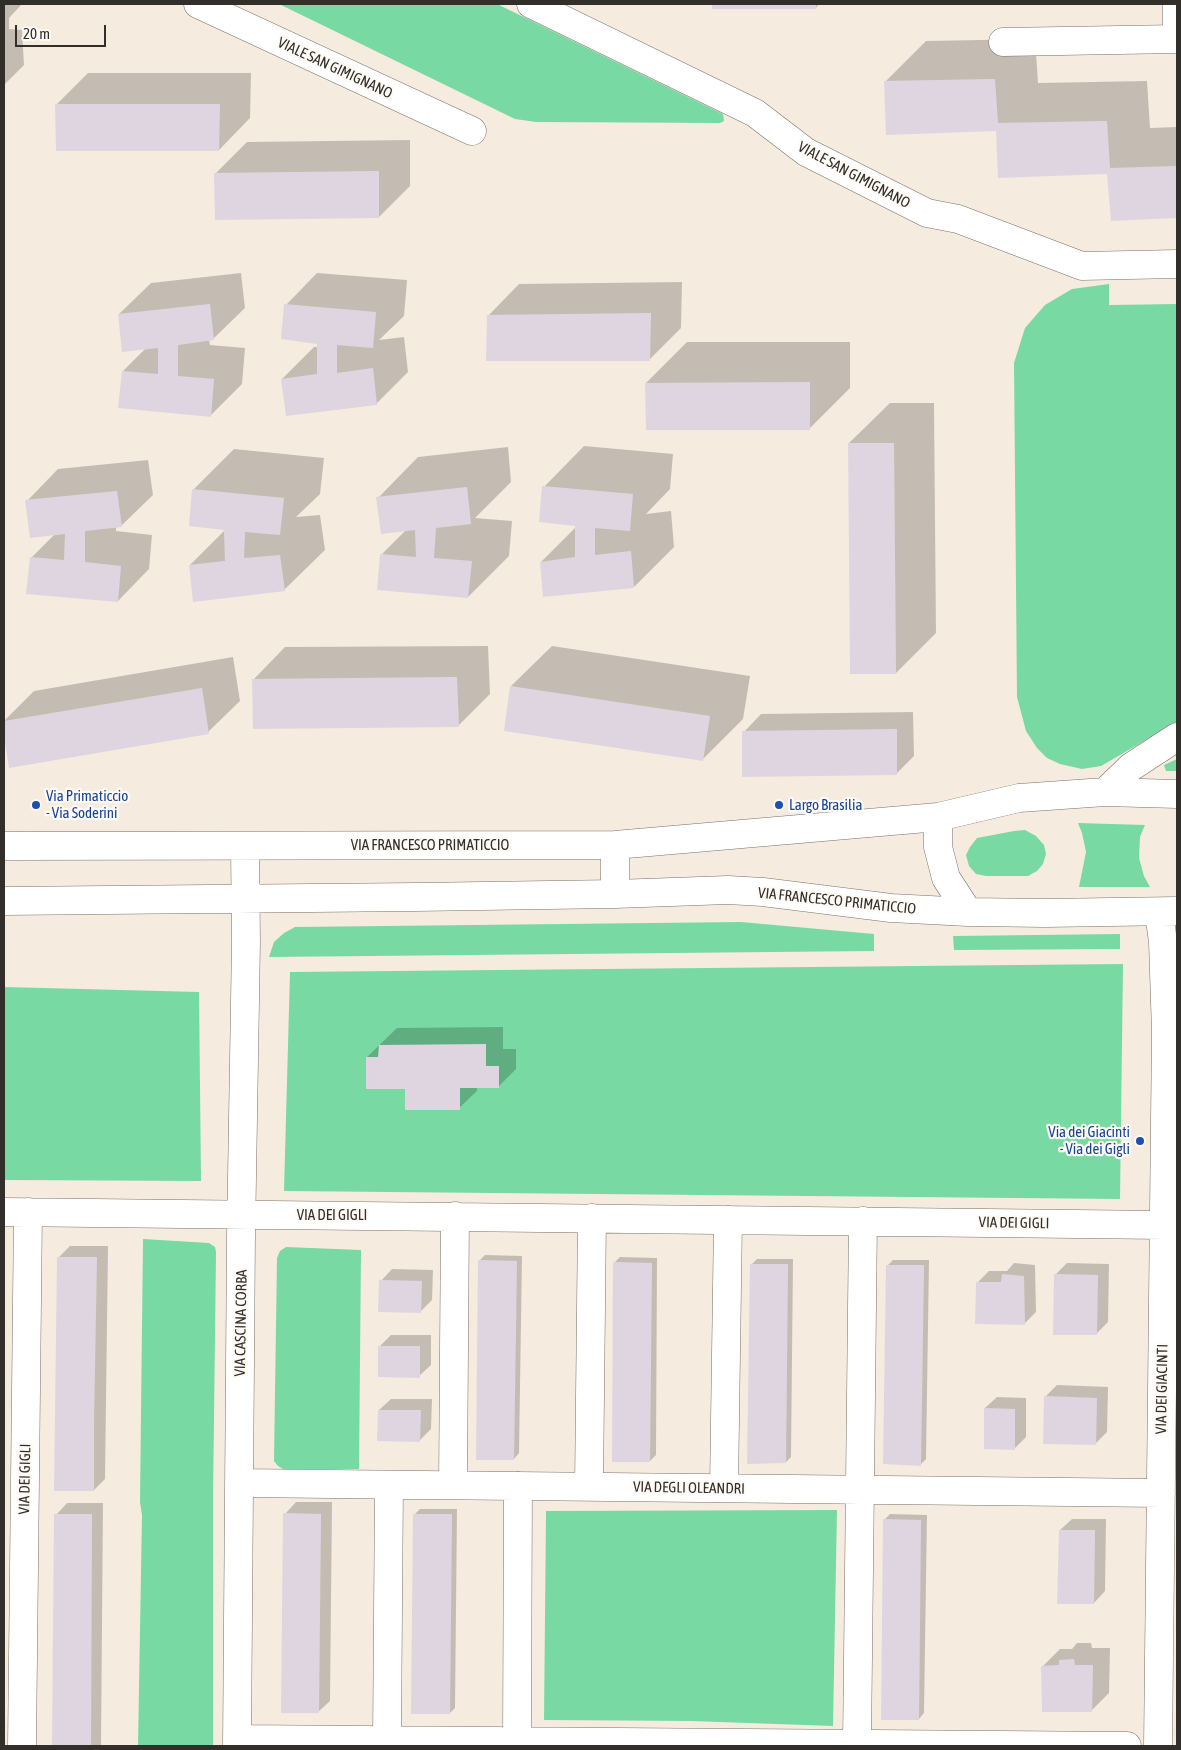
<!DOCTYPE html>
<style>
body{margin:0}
#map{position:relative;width:1181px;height:1750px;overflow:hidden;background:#f5ecdf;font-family:"Asap Condensed",sans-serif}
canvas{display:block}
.frame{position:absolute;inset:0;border:5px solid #322e29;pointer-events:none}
.scale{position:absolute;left:15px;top:25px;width:91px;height:22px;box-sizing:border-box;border:2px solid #322e29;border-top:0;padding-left:6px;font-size:15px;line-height:18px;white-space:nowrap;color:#322e29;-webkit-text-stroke:4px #fefaf5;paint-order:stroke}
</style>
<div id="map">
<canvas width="1181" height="1750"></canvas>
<div class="frame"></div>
<div class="scale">20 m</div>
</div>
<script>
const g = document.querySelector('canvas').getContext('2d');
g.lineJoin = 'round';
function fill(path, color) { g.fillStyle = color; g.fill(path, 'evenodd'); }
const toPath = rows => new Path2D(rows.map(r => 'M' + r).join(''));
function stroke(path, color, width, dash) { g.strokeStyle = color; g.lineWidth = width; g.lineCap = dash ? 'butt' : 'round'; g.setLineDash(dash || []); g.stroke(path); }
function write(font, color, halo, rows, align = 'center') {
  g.font = font + ' "Asap Condensed",sans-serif'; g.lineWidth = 4.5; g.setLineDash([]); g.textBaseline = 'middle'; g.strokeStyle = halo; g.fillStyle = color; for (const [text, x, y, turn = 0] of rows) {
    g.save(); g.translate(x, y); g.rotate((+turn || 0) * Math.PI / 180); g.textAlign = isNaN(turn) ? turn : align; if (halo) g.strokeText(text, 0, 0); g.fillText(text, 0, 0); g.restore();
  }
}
fill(toPath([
 [279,4,497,4,723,114,724,121,720,123,536,122,515,119],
 [1109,284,1109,305,1177,304,1177,722,1101,766,1082,769,1060,764,1047,758,1037,748,1026,731,1017,697,1014,363,1025,328,1045,305,1072,289],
 [1177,759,1177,771,1166,771,1164,765],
 [1078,823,1145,825,1140,837,1139,858,1144,876,1150,887,1079,887,1086,852,1082,833],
 [1025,830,1036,836,1044,845,1046,854,1043,864,1037,871,1028,876,986,876,976,874,969,866,966,855,970,847,977,838,1014,831],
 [741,922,874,934,874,951,269,957,274,942,284,933,295,927],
 [1120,934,1120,949,954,950,953,936],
 [1123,964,1120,1199,284,1191,290,972],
 [4,987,199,992,201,1181,4,1180],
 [143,1239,209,1243,215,1247,216,1252,213,1500,213,1746,138,1746,142,1515,140,1502],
 [286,1247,361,1250,359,1469,283,1469,278,1466,274,1461,277,1258,280,1251],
 [837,1510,833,1726,691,1721,544,1720,546,1511]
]), '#79d9a3');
fill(toPath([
 [4,4,22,4,9,18,9,29,22,30,24,65,4,85],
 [713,4,819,4,816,8,713,7],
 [1035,39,1038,83,1147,81,1150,128,1177,127,1177,217,1112,219,1109,172,997,130,886,81,926,41],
 [88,73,251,73,250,118,219,150,56,105],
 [410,140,410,186,379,217,216,173,247,142],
 [241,273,245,308,213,339,209,340,210,345,245,348,242,384,211,415,123,371,146,348,119,314,151,283],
 [317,273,407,280,404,316,379,340,404,337,408,372,376,404,282,379,314,347,318,347,318,343,286,305],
 [682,282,681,328,650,359,488,316,519,284],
 [687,342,850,342,850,388,810,428,646,383],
 [890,403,934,403,936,633,896,673,849,443],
 [584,446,673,454,670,489,646,514,671,511,674,547,634,587,541,562,576,527,544,487],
 [508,447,511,482,475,518,512,521,509,556,468,597,382,554,406,530,378,498,418,457],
 [234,449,324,458,320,494,296,517,320,515,325,550,284,590,190,565,226,529,193,490],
 [148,460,153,495,121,526,116,527,116,531,152,535,149,569,118,601,31,558,55,534,27,501,58,469],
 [488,646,490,694,459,725,254,679,285,647],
 [552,646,750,676,743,719,702,760,511,686],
 [233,657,240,701,208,732,10,767,4,721,34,691],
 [913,712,914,756,896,774,744,732,761,714],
 [503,1027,503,1049,516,1049,516,1069,499,1086,477,1087,477,1091,459,1108,406,1088,367,1057,397,1028],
 [70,1246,108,1246,105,1479,94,1490,59,1257],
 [485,1255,522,1256,519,1453,514,1459,479,1261],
 [620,1257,657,1258,656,1455,650,1461,615,1262],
 [757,1259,793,1259,791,1457,786,1462,751,1265],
 [893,1260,929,1260,926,1459,921,1464,887,1266],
 [1014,1263,1035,1265,1036,1312,1024,1324,978,1282,989,1271,1007,1271],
 [1067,1263,1109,1264,1108,1322,1096,1334,1055,1275],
 [392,1269,433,1270,432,1300,421,1311,381,1281],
 [391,1335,431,1335,431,1365,419,1376,379,1347],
 [1057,1385,1108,1387,1107,1432,1095,1444,1045,1397],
 [997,1397,1026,1398,1026,1437,1014,1449,985,1408],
 [391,1399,432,1399,431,1429,419,1441,379,1410],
 [296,1502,332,1502,330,1701,318,1712,285,1514],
 [67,1503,103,1503,101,1746,53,1746,56,1515],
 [420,1509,457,1509,455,1708,450,1713,414,1515],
 [890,1514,927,1515,924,1713,919,1719,884,1520],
 [1072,1519,1106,1519,1105,1591,1094,1603,1060,1530],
 [1077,1643,1091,1643,1092,1648,1110,1648,1109,1693,1092,1710,1043,1666,1060,1649,1072,1649]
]), '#0003');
fill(toPath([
 [712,4,816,4,816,9,712,9],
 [995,79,998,123,1107,121,1110,168,1177,166,1177,218,1111,221,1107,174,998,178,996,131,886,135,884,81],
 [55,104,220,104,219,151,56,151],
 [379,171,379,218,215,220,214,173],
 [210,304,214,340,178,345,178,376,214,379,211,417,118,408,122,371,158,374,158,348,122,352,118,314],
 [284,304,376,312,373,348,337,345,337,373,373,368,377,405,286,416,281,379,317,374,317,344,281,339],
 [651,313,650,361,486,361,487,315],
 [810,382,810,430,646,430,645,383],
 [848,443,894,443,896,674,850,674],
 [542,486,633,494,630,531,595,528,595,555,631,551,634,588,543,597,540,562,575,557,575,526,539,522],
 [467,487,471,524,436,528,434,558,472,561,468,598,377,590,380,554,416,557,415,530,381,534,376,497],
 [192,489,284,498,280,535,245,532,244,558,280,555,285,591,193,602,189,565,225,561,224,530,189,526],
 [117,491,122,527,85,531,85,562,121,566,118,602,26,594,30,557,64,560,65,534,30,538,25,500],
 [457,677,459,727,253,729,252,679],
 [510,686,710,716,703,761,504,731],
 [202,688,209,734,9,768,4,735,4,721],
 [897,729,897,775,742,777,742,731],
 [486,1044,486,1066,499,1066,499,1088,460,1088,460,1110,405,1110,405,1089,366,1089,366,1057,378,1057,379,1045],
 [57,1257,97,1257,94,1420,94,1491,54,1491],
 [478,1260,517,1261,514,1460,476,1460],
 [613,1262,652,1263,650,1462,612,1462],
 [750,1264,788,1264,786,1463,747,1464],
 [886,1265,924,1265,921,1466,883,1464],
 [1002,1274,1024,1276,1025,1325,975,1324,976,1282,1001,1282],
 [1054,1274,1098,1275,1097,1335,1053,1335],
 [379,1280,422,1281,421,1313,378,1312],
 [378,1346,420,1346,420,1378,378,1377],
 [1044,1396,1097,1398,1096,1445,1043,1444],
 [984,1408,1015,1409,1015,1450,984,1449],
 [378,1410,421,1410,420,1442,377,1441],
 [283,1513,321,1514,319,1713,281,1713],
 [54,1514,92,1514,91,1746,52,1746],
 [413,1514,452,1514,450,1714,411,1714],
 [883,1519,921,1520,919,1720,881,1720],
 [1059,1530,1095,1530,1094,1604,1057,1604],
 [1074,1659,1075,1665,1093,1665,1092,1712,1042,1712,1041,1666,1059,1665,1059,1660]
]), '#dfd5e1');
const minor = toPath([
 [198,4,472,131],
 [531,4,755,113,806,152,927,213,958,219,1082,266,1177,264],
 [1003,42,1177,39,1177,4],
 [1105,792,1131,767,1177,737],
 [938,817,938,847,946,878,968,912],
 [4,846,615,845,938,817,1019,798,1105,792,1177,794],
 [615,894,615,845],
 [4,901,416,897,615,894,728,890,763,892,891,908,968,912,1045,913,1177,911],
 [4,1212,1164,1225],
 [239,1483,1161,1493],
 [453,1485,455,1216],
 [589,1486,592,1218],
 [724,1488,728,1220],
 [237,1739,1127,1746],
 [387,1740,389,1485],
 [517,1742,518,1486],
 [857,1744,863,1221],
 [22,1746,28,1212],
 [237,1746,241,1236,246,942,245,846],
 [1158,1746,1166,1032,1163,942,1159,912]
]);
stroke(minor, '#797166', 29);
stroke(minor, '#fff', 28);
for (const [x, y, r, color] of [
 [36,805,5,"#1a4fb4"],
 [779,805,5,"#1a4fb4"],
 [1140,1141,5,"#1a4fb4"]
]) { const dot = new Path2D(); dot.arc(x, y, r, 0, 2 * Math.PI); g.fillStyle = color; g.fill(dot); stroke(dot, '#fefaf5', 2); }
write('15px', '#322e29', '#fefaf5', [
 ["VIALE SAN GIMIGNANO",335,68,25],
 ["VIALE SAN GIMIGNANO",854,175,28],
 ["VIA FRANCESCO PRIMATICCIO",430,845],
 ["VIA FRANCESCO PRIMATICCIO",837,901,6],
 ["VIA DEI GIGLI",332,1215],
 ["VIA DEI GIGLI",1014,1223,1],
 ["VIA CASCINA CORBA",241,1323,-89],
 ["VIA DEI GIACINTI",1162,1389,-89],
 ["VIA DEI GIGLI",25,1479,-89],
 ["VIA DEGLI OLEANDRI",689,1488,1]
]);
write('15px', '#164399', '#fefaf5', [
 ["Via Primaticcio",46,796],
 ["- Via Soderini",46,813],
 ["Largo Brasilia",789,805],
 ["Via dei Giacinti",1130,1132,"right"],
 ["- Via dei Gigli",1130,1149,"right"]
], 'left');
</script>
